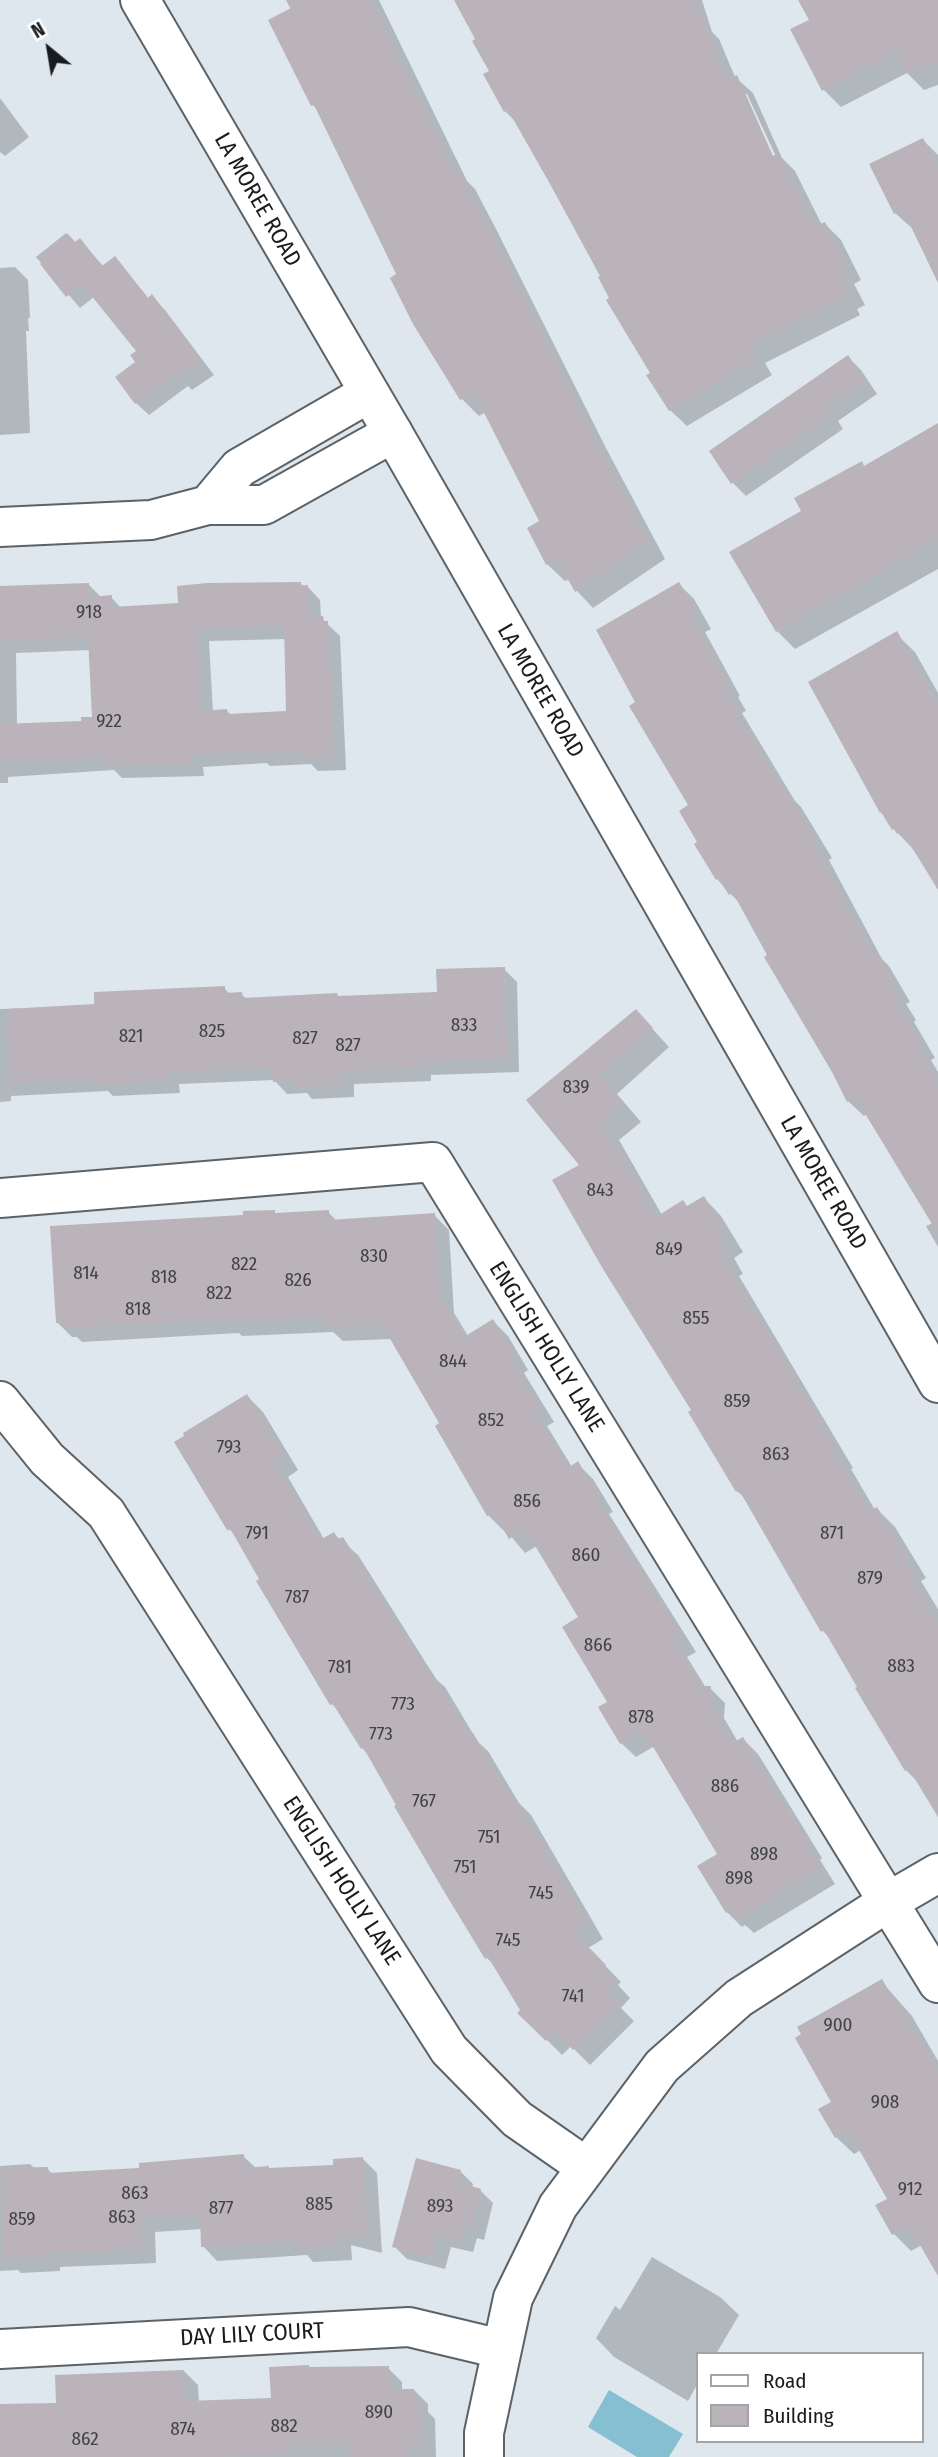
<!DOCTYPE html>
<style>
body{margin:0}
#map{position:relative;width:938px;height:2457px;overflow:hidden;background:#dee7ed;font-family:"Fira Sans Condensed",sans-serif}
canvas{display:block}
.legend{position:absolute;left:696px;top:2352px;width:228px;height:91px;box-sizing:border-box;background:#fff;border:2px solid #a3a4a5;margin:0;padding:9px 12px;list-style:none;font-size:21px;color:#191c1f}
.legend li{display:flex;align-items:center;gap:14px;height:35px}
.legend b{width:35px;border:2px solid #a3a4a5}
.north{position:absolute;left:14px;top:14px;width:70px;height:70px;-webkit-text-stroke:5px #fff;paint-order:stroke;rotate:330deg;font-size:19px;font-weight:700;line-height:28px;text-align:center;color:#191c1f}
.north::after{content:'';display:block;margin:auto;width:24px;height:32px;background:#191c1f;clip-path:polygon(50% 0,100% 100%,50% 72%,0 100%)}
</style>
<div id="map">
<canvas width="938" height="2457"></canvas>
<ul class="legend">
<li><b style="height:9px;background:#fff"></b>Road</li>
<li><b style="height:19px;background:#bab3ba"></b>Building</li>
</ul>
<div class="north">N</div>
</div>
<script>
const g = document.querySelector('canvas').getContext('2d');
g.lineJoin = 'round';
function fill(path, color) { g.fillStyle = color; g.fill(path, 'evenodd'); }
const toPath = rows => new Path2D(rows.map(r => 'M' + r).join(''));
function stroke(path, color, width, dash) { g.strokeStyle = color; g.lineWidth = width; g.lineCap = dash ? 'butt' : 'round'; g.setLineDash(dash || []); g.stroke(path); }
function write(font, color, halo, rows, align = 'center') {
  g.font = font + ' "Fira Sans Condensed",sans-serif'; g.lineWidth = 5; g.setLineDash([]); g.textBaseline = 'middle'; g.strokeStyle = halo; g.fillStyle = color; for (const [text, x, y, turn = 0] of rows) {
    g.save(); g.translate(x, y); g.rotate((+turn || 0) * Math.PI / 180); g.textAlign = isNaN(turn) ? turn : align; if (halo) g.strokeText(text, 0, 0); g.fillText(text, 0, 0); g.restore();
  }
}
fill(toPath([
 [609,2390,683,2434,669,2457,637,2457,588,2427]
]), '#85bfd1');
fill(toPath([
 [286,0,379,0,467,181,475,189,496,229,607,450,665,559,593,608,576,590,570,579,565,581,547,564,541,522,486,412,479,416,462,399,398,275,320,112,313,105,291,10],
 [457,0,702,0,712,32,719,39,735,77,753,93,782,158,795,171,822,225,825,224,841,240,861,280,854,284,865,305,857,309,860,315,765,363,772,375,687,426,670,410,602,276,516,122,505,111,486,75,492,72],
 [744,94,747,94,779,163,775,165],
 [885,0,938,0,938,85,924,90,907,73,841,107,824,90,795,35],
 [0,98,29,137,5,156,0,152],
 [923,140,938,155,938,264,914,230,895,213],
 [66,233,76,243,80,240,104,267,115,258,149,299,152,297,165,310,214,375,192,390,188,386,149,415,136,403,138,351,95,296,80,308,36,257],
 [15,267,28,280,30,318,28,318,29,331,26,331,30,433,0,435,0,268],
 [848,357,861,370,877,394,838,421,843,429,746,496,733,483,711,451],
 [938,425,938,569,795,649,777,631,804,512,861,463,865,467],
 [88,584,102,598,111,597,122,609,180,605,300,584,308,587,320,600,321,618,340,636,346,770,318,771,311,764,270,766,267,763,203,767,204,776,122,778,114,770,8,777,8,783,0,783,0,588],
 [286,639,288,713,231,715,227,711,213,712,209,641],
 [90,650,94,719,83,722,17,725,16,653],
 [679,584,694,599,711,629,705,632,740,696,738,697,746,711,742,713,795,801,801,807,832,858,829,860,882,959,889,966,910,1002,906,1004,916,1020,914,1022,935,1058,931,1060,938,1072,938,1247,926,1226,933,1223,867,1114,864,1116,848,1101,743,907,717,879,696,845,700,843,691,806,638,703],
 [896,634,915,652,938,693,938,886,912,848,894,829],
 [504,969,517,982,519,1072,431,1075,431,1081,354,1084,354,1097,312,1099,307,1093,287,1094,274,1080,179,1084,180,1093,113,1096,108,1091,11,1096,11,1101,0,1102,0,1009,96,1006,224,988,231,995,241,994,247,999,337,995,340,998,439,994],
 [636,1011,669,1047,617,1094,641,1122,619,1140,662,1215,688,1208,704,1198,721,1216,743,1252,734,1258,743,1274,739,1276,853,1468,851,1469,875,1510,877,1509,895,1527,926,1578,921,1581,938,1609,938,1803,906,1770,833,1641,823,1631,747,1500,737,1491,693,1410,581,1165,528,1100],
 [274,1212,277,1215,328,1212,337,1221,434,1215,449,1230,454,1313,468,1336,493,1321,508,1336,528,1370,524,1373,554,1422,547,1426,572,1467,578,1464,593,1479,613,1512,609,1514,696,1652,687,1657,706,1688,710,1688,725,1703,724,1718,738,1742,743,1739,758,1754,822,1858,820,1860,835,1884,754,1933,745,1925,742,1927,727,1912,719,1855,660,1755,653,1747,636,1757,621,1743,581,1618,537,1546,525,1553,505,1529,503,1530,488,1515,437,1426,442,1423,392,1339,343,1341,333,1332,242,1336,239,1333,82,1342,77,1337,72,1337,57,1322,245,1217],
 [247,1396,263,1412,298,1470,288,1477,324,1539,334,1534,358,1555,436,1679,445,1687,478,1742,488,1751,519,1803,531,1815,603,1939,588,1948,621,1982,618,1985,630,1998,621,2008,634,2021,590,2065,571,2046,562,2055,520,2013,522,2010,496,1967,487,1958,371,1757,362,1748,340,1712,332,1704,237,1537,229,1529],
 [881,1981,912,2016,938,2061,938,2272,922,2245,911,2251,894,2234,890,2199,861,2150,854,2154,836,2137,833,2102],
 [243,2156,257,2169,270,2170,335,2167,363,2159,377,2173,382,2253,351,2245,352,2260,313,2262,307,2255,217,2261,203,2246,202,2229,155,2232,156,2263,60,2267,60,2271,21,2273,18,2270,0,2271,0,2166,30,2164,35,2169,47,2168,53,2175,141,2170],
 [460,2171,473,2184,472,2188,480,2190,493,2203,484,2240,477,2238,473,2252,451,2247,445,2269,407,2259,394,2246],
 [652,2257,720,2297,739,2315,716,2354,698,2354,698,2383,688,2401,614,2357,596,2338,615,2306,620,2310],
 [309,2366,310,2368,388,2368,402,2382,402,2390,414,2390,428,2404,428,2412,435,2419,436,2457,0,2457,0,2406,58,2405,184,2371,198,2385,199,2403,272,2399]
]), '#0003');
fill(toPath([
 [287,0,371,0,455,171,458,170,480,210,591,431,649,541,575,592,557,560,546,565,527,528,539,521,474,393,460,400,413,324,390,278,396,274,314,105,311,106,268,20,291,8],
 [454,0,695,0,728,79,737,75,773,156,779,153,816,226,825,222,846,264,840,267,850,288,842,292,845,298,750,346,757,359,669,411,646,375,650,373,606,300,609,298,598,277,600,276,550,184,508,110,504,112,483,74,489,71,472,41,475,39],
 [798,0,938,0,938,62,905,74,897,52,822,91,790,29,809,20],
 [923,138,938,168,938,283,903,210,894,214,869,164],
 [68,234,75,242,80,238,102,266,115,256,148,298,152,294,202,361,178,379,175,374,135,404,115,377,135,362,130,355,136,351,82,284,66,297,40,264,43,261,40,256],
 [848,355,866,381,826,408,831,416,731,484,709,451],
 [938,423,938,540,776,632,729,552,801,511,794,498,862,461,864,466],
 [301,582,301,586,308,585,309,617,323,616,324,621,328,621,334,757,304,759,303,751,255,754,255,751,191,755,192,763,159,765,159,763,107,766,107,757,0,762,0,724,81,721,81,717,92,717,88,637,0,641,0,586,89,583,90,597,112,595,112,607,178,603,177,586,207,583],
 [263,626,284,626,286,711,228,714,227,709,202,711,197,629],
 [679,582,697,613,691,616,726,680,724,681,732,695,728,697,784,791,786,790,818,842,814,844,871,950,874,948,896,985,892,988,902,1004,899,1006,920,1042,917,1044,936,1078,933,1080,938,1088,938,1234,855,1097,847,1102,832,1072,764,957,767,955,733,893,729,895,718,878,716,880,694,844,697,842,679,811,688,805,629,706,635,702,596,630],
 [897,631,938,704,938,890,902,831,897,834,894,829,892,830,881,812,880,813,808,682],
 [505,967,507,1059,419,1062,419,1068,342,1071,342,1085,297,1087,297,1081,273,1082,272,1068,167,1072,167,1081,98,1084,98,1078,10,1083,7,1009,94,1004,94,992,225,986,225,993,242,992,243,998,337,993,338,996,437,992,436,969],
 [636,1009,653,1028,600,1075,624,1103,602,1122,656,1217,683,1200,687,1206,704,1196,726,1234,717,1240,727,1256,723,1258,837,1449,834,1451,870,1511,877,1507,909,1560,905,1563,925,1597,922,1598,938,1625,938,1817,909,1769,905,1771,855,1688,857,1687,824,1630,821,1632,739,1490,736,1492,688,1412,691,1410,603,1269,552,1180,579,1165,526,1100],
 [275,1210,275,1213,329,1210,329,1220,435,1213,440,1297,464,1337,493,1319,515,1355,511,1357,540,1407,534,1411,568,1468,578,1461,599,1497,596,1499,682,1636,674,1641,701,1686,711,1686,709,1701,733,1743,743,1737,808,1843,806,1844,821,1869,737,1919,731,1910,726,1913,697,1866,717,1854,652,1745,649,1746,640,1731,620,1744,598,1707,607,1702,562,1627,578,1617,525,1529,509,1539,493,1513,487,1516,435,1426,439,1423,382,1325,326,1327,326,1317,225,1321,225,1319,65,1328,65,1323,56,1323,50,1226,243,1215,243,1211],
 [247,1394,284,1454,274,1461,320,1540,334,1532,338,1539,343,1537,427,1671,430,1669,470,1735,473,1733,512,1799,515,1797,588,1923,574,1932,606,1965,603,1969,616,1981,606,1991,620,2004,573,2050,555,2031,546,2041,517,2013,520,2010,488,1957,485,1959,442,1888,394,1806,396,1805,363,1747,361,1749,333,1704,330,1705,256,1581,259,1579,231,1530,227,1530,174,1442,184,1436,183,1433],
 [882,1979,893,1998,895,1997,938,2071,938,2276,910,2228,906,2230,904,2228,892,2235,875,2205,887,2199,848,2130,835,2138,818,2109,831,2102,795,2038,801,2034,797,2027],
 [244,2154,245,2168,269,2166,269,2168,333,2165,333,2159,363,2157,368,2240,337,2232,338,2246,297,2248,297,2241,201,2247,200,2215,141,2218,143,2249,46,2253,46,2257,5,2259,0,2168,48,2167,48,2173,139,2168,139,2163],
 [416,2158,461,2170,458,2182,481,2189,471,2228,464,2226,460,2241,438,2235,432,2257,392,2247],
 [309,2365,309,2367,389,2366,389,2389,414,2389,414,2403,421,2403,422,2445,408,2445,408,2457,349,2457,349,2446,289,2445,290,2453,223,2457,0,2457,0,2404,56,2403,55,2375,184,2370,186,2401,271,2398,269,2367]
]), '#bab3ba');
const street = toPath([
 [369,393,239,468,208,505,264,505,393,433],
 [0,527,151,520,208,505],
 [0,1198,433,1162,938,1983],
 [0,1401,47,1459,106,1513,449,2050,517,2119,586,2167],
 [0,2349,409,2327,501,2349],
 [484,2457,484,2433,513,2298,558,2206,662,2066,739,1998,888,1902,938,1873]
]);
const secondary = toPath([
 [140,0,393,433,938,1383]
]);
stroke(street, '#5b6268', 42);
stroke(secondary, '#5b6268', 42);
stroke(street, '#fff', 38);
stroke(secondary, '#fff', 38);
write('19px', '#414246', null, [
 ["918",89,613],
 ["922",109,722],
 ["833",464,1026],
 ["825",212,1032],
 ["821",131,1037],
 ["827",305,1039],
 ["827",348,1046],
 ["839",576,1088],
 ["843",600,1191],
 ["849",669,1250],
 ["830",374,1257],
 ["822",244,1265],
 ["814",86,1274],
 ["818",164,1278],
 ["826",298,1281],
 ["822",219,1294],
 ["818",138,1310],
 ["855",696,1319],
 ["844",453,1362],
 ["859",737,1402],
 ["852",491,1421],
 ["793",229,1448],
 ["863",776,1455],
 ["856",527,1502],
 ["791",257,1534],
 ["871",832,1534],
 ["860",586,1556],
 ["879",870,1579],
 ["787",297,1598],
 ["866",598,1646],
 ["883",901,1667],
 ["781",340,1668],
 ["773",403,1705],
 ["878",641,1718],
 ["773",381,1735],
 ["886",725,1787],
 ["767",424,1802],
 ["751",489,1838],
 ["898",764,1855],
 ["751",465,1868],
 ["898",739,1879],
 ["745",541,1894],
 ["745",508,1941],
 ["741",573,1997],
 ["900",838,2026],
 ["908",885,2103],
 ["912",910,2190],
 ["863",135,2194],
 ["885",319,2205],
 ["893",440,2207],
 ["877",221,2209],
 ["863",122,2218],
 ["859",22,2220],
 ["890",379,2413],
 ["882",284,2427],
 ["874",183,2430],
 ["862",85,2440]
]);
write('23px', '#191c1f', '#fff', [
 ["LA MOREE ROAD",257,200,60],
 ["LA MOREE ROAD",540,691,60],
 ["LA MOREE ROAD",823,1183,60],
 ["ENGLISH HOLLY LANE",546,1347,58],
 ["ENGLISH HOLLY LANE",341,1881,57],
 ["DAY LILY COURT",252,2335,-3]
]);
</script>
